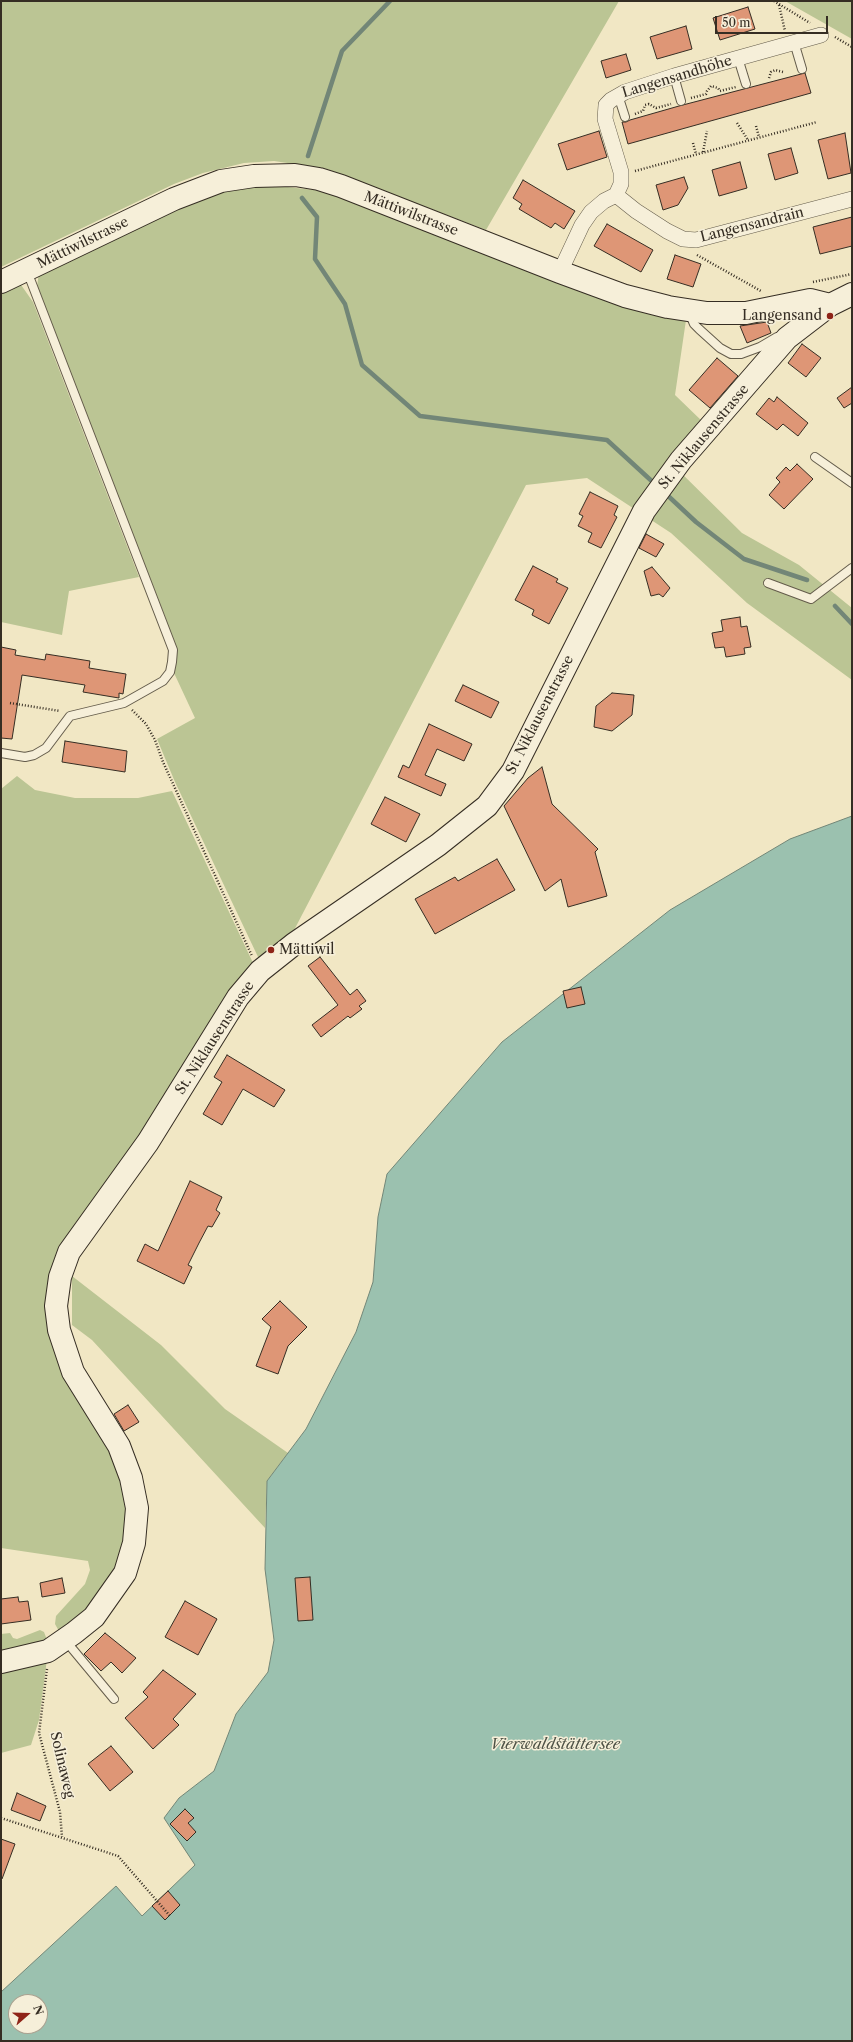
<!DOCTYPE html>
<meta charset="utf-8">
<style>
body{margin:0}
#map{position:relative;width:853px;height:2042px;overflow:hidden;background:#f1e7c4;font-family:"Libre Caslon Text",serif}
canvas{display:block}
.frame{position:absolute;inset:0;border:2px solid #352d23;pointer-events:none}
.north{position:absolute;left:8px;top:1994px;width:40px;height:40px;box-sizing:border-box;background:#f6efd9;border:1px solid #a9a190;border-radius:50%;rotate:70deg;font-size:11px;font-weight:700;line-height:16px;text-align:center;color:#352d23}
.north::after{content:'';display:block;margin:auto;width:14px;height:18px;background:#8f2418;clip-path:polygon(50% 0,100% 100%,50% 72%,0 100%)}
.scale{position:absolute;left:715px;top:16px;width:113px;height:18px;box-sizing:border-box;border:2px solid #352d23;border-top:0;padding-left:5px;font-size:12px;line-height:14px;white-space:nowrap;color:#352d23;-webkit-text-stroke:3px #f6efd9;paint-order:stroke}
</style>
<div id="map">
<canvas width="853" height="2042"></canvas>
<div class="frame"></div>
<div class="north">N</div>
<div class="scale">50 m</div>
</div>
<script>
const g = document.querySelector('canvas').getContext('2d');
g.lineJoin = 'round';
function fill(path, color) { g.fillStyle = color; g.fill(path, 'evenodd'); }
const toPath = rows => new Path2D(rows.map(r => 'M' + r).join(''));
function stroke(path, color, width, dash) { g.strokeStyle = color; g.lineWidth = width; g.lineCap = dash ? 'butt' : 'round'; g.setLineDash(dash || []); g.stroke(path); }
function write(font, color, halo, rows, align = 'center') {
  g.font = font + ' "Libre Caslon Text",serif'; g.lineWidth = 3; g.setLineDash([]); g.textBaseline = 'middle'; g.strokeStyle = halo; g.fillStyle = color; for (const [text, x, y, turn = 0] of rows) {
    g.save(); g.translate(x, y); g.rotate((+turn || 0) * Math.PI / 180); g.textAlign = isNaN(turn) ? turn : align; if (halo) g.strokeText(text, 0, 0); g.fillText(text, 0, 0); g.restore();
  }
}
fill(toPath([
 [1,1,619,1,486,230,327,169,274,161,244,163,203,173,174,184,1,267],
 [785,1,852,1,852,39],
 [251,185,279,186,323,191,686,320,675,395,704,423,667,459,742,533,799,565,852,608,852,680,747,603,671,533,587,478,526,485,291,936,271,947,259,959,175,782,157,739,195,718,174,673,176,654,166,619,37,287,39,272,220,190],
 [19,282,33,302,139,577,69,591,62,635,1,622,1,291],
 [17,776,35,790,75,798,138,798,172,791,254,965,161,1114,76,1222,55,1260,48,1286,129,1494,121,1561,96,1606,60,1633,55,1624,56,1616,85,1584,90,1570,88,1561,1,1548,1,789],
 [72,1276,161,1345,225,1409,288,1453,267,1481,265,1528,92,1340,72,1325],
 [40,1630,44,1632,47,1640,1,1657,1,1634,10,1633,13,1638,17,1639],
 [47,1659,39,1720,31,1745,1,1753,1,1671]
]), '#bbc594');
const water = toPath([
 [852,816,852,2041,1,2041,1,1992,116,1886,142,1916,195,1865,164,1818,179,1798,214,1771,236,1714,268,1672,274,1640,265,1569,267,1481,306,1429,356,1332,373,1282,378,1217,387,1174,502,1042,670,910,790,839,852,816],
 [16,2002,40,2002,40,2026,16,2026,16,2002]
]);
fill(water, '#9bc1af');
stroke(water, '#728677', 1);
stroke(toPath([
 [308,156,342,51,390,1],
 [302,198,317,217,315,259,345,304,362,365,420,416,607,440,656,485],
 [665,493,696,522,744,559,807,580],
 [835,606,852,624]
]), '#728677', 4.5);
const building = toPath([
 [748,7,755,29,720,40,713,18,748,7],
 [686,26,692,49,657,59,650,37,686,26],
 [626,54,631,70,606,78,601,61,626,54],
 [805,73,811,93,628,144,622,122,626,122,630,120,679,106,805,73],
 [599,131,607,157,567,170,558,144,599,131],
 [845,133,851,173,828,179,818,140,845,133],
 [791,148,798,173,775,180,768,154,791,148],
 [740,162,747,188,719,196,712,170,740,162],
 [684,177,688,188,678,205,663,210,656,185,684,177],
 [523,180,575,211,564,229,555,223,551,228,519,209,522,204,513,198,523,180],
 [852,217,852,246,820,254,813,227,852,217],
 [607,224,653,250,641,272,594,246,607,224],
 [675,255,701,264,693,287,667,279,675,255],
 [767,322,771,333,747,343,740,326,767,322],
 [802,344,821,358,806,377,788,363,802,344],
 [717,358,738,376,710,408,689,390,717,358],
 [852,387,852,403,844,408,837,398,852,387],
 [777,397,808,423,798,436,783,424,777,430,756,414,769,398,774,402,777,397],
 [797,464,813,479,784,509,769,495,780,482,776,478,786,467,790,471,797,464],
 [590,492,618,506,614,515,617,517,601,548,588,542,592,533,578,526,583,516,579,514,590,492],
 [646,534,664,544,656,557,639,548,646,534],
 [533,566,558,579,556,582,568,588,549,624,532,615,534,610,515,600,533,566],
 [652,567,670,588,663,597,659,594,651,596,644,571,652,567],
 [740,617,741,627,747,626,751,647,744,648,745,654,726,657,724,647,715,648,712,633,723,631,721,620,740,617],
 [1,647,16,650,15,655,45,660,46,654,90,661,89,668,126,674,123,694,119,693,119,698,83,692,85,685,22,675,12,739,1,738,1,647],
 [463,685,499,702,491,718,455,701,463,685],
 [612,693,634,695,632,715,612,731,594,727,596,706,612,693],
 [429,724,472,744,464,761,437,749,425,775,446,784,441,796,398,777,403,765,409,768,429,724],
 [65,741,127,751,125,772,62,762,65,741],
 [542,767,552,804,598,849,595,852,607,896,568,907,561,879,545,891,504,806,528,778,542,767],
 [385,797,420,814,406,842,371,824,385,797],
 [497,859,515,890,435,934,415,899,455,877,458,881,497,859],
 [320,957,350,995,357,989,366,1001,359,1006,362,1009,350,1018,348,1016,321,1037,312,1025,338,1005,308,966,320,957],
 [581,987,585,1004,567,1008,563,991,581,987],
 [227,1055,285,1090,274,1107,243,1089,222,1125,203,1114,222,1082,214,1077,227,1055],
 [190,1181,222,1197,216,1210,220,1213,212,1227,208,1226,199,1243,188,1265,192,1267,184,1284,137,1261,145,1244,158,1251,190,1181],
 [280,1301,307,1327,288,1346,278,1374,256,1366,271,1327,262,1319,280,1301],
 [128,1405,139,1422,124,1431,114,1414,128,1405],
 [310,1577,313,1620,298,1621,295,1578,310,1577],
 [62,1578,65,1593,42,1597,40,1583,62,1578],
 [18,1597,19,1602,28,1601,31,1620,1,1624,1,1599,18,1597],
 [185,1601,217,1619,198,1655,165,1637,185,1601],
 [105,1633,136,1658,122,1673,111,1662,101,1671,84,1654,105,1633],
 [163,1670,196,1694,173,1719,179,1725,153,1749,125,1718,148,1697,143,1692,163,1670],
 [111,1746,133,1772,110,1791,88,1764,111,1746],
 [17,1793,46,1806,40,1821,11,1810,17,1793],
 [185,1809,194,1818,188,1823,196,1832,187,1841,170,1824,185,1809],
 [1,1839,15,1844,2,1879,1,1879,1,1839],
 [168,1891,180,1905,165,1920,152,1906,168,1891]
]);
fill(building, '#de9676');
stroke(building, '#352d23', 1);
const lane = toPath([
 [794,42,802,69],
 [738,58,746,84],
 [674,76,681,101],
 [618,95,625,117],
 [689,312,694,324,699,329,720,348,731,354,741,354,760,347,777,337],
 [815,457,852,483],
 [768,583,811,599,852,568],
 [1,753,25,757,34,755,46,748,70,716,124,703,163,681,170,672,172,662,173,650,27,271],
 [65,1640,114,1699]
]);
const street = toPath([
 [616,195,636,211,667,231,683,239,696,240,852,199],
 [560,272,582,225,591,212,604,201,616,195,621,184,621,172,605,119,606,105,611,100,625,92,674,76,821,35]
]);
const secondary = toPath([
 [1,282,174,199,221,181,254,176,295,175,319,179,341,186,560,272,625,296,668,307,707,313,746,313,810,300,830,305],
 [1,1662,48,1651,74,1633,94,1617,125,1573,134,1543,137,1508,131,1478,119,1446,73,1372,59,1330,56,1306,60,1277,69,1252,148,1142,238,997,260,971,294,944,438,845,487,806,513,771,644,511,681,460,787,338,830,305,852,294]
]);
stroke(lane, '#645c4b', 10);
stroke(street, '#645c4b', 16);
stroke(secondary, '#352d23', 24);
stroke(toPath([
 [774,1,810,23],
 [779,5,785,31],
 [835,37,852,47],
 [769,78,771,72,775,70,783,72],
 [691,98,706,94,707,91,711,86,718,88,720,91,736,87],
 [635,114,643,111,645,105,649,104,656,108,671,104],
 [737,123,748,140],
 [756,126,759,137],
 [693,143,696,154],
 [703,152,707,131],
 [635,171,817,122],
 [697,255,761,291],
 [813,282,852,274],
 [10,703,60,711],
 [132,710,146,724,155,740,163,762,252,956],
 [47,1669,39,1733,60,1812,62,1837],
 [1,1818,118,1856,170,1916]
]), '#352d23', 2.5, [1, 2]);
stroke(lane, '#f6efd9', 8);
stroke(street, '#f6efd9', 15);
stroke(secondary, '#f6efd9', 22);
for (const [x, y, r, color] of [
 [830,316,4,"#8f2418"],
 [271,950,4,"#8f2418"]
]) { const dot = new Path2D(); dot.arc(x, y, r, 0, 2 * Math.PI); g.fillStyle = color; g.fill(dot); stroke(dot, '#f6efd9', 1.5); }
write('14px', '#352d23', '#f6efd9', [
 ["Langensandhöhe",677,77,-17],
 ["Mättiwilstrasse",411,214,21],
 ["Langensandrain",752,225,-14],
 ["Mättiwilstrasse",83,243,-26],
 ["St. Niklausenstrasse",704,437,-50],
 ["St. Niklausenstrasse",540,715,-63],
 ["St. Niklausenstrasse",215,1038,-57],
 ["Solinaweg",62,1765,77]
]);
write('14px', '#352d23', '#f6efd9', [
 ["Langensand",822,316],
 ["Mättiwil",279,950,"left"]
], 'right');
write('italic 15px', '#4e5246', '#f6efd9', [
 ["Vierwaldstättersee",555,1745]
]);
</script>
